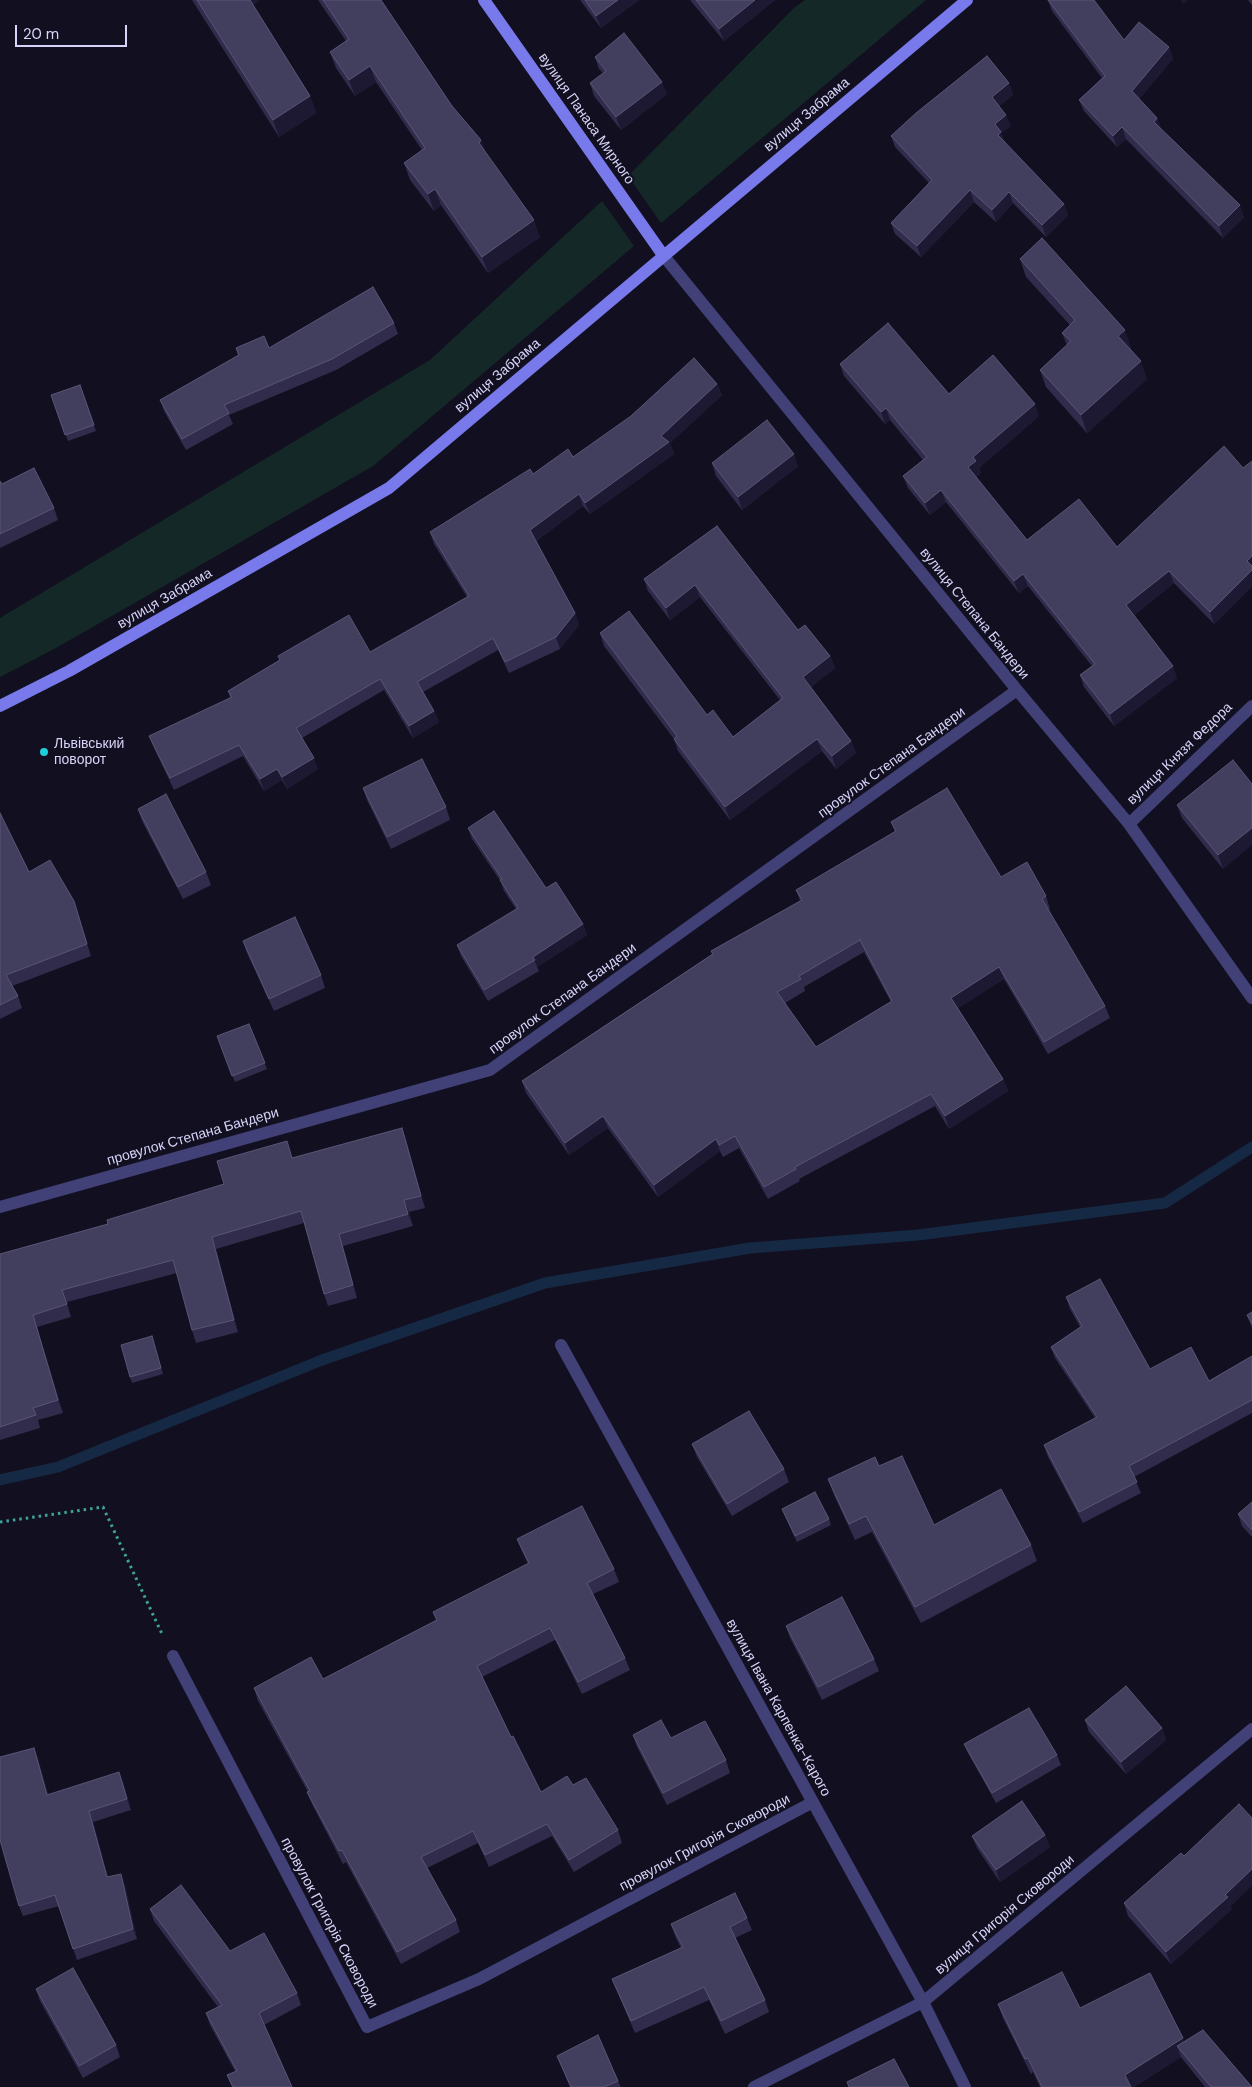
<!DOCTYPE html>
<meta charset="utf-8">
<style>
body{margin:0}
#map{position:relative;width:1252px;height:2087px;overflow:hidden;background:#121020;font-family:"DM Sans",sans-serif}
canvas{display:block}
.scale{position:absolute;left:15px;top:25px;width:112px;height:22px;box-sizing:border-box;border:2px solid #d7d4f9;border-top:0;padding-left:6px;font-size:15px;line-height:18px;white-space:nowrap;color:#d7d4f9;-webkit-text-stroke:4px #121020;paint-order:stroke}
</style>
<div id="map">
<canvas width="1252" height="2087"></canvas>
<div class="scale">20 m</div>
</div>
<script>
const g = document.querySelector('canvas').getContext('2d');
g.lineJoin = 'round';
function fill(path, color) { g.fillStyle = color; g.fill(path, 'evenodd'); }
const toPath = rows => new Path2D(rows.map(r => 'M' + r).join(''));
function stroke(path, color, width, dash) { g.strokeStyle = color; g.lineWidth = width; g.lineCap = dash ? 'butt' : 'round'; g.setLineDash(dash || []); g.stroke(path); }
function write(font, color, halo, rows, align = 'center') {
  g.font = font + ' "DM Sans",sans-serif'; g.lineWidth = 4; g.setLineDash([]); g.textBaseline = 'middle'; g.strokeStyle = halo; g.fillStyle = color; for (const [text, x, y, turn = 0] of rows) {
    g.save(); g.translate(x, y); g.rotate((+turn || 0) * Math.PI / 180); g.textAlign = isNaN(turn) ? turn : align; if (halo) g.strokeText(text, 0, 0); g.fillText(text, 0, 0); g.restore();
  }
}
fill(toPath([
 [805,0,926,0,661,223,628,176,794,8],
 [602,201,634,246,373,466,56,648,0,677,0,618,430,360]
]), '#142927');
stroke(toPath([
 [0,1480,58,1467,322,1360,545,1283,750,1248,918,1235,1165,1203,1252,1147]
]), '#162944', 11);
stroke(toPath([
 [0,1522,103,1507,162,1634]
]), '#3ea399', 3, [2.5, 4]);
stroke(toPath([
 [663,255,1017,690,1129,824,1252,998],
 [1129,824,1252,706],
 [0,1207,490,1070,1017,690],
 [561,1345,923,2002,965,2087],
 [173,1656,367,2027,479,1979,813,1802],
 [754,2087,923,2002,1252,1729]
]), '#414178', 12);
stroke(toPath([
 [484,0,663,255],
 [0,706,69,671,389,488,967,0]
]), '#787aec', 12);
fill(toPath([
 [192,0,260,0,253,5,310,96,316,113,279,137],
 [318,0,381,0,452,106,481,140,486,153,540,237,488,273,441,205,434,211,410,180,404,163,422,150,376,82,355,96,336,68,330,52,346,41],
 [580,0,639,0,601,28],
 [690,0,775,0,724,41],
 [1048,0,1124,40,1169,47,1173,59,1139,99,1157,118,1161,129,1244,217,1223,238,1126,139,1117,147,1084,111,1079,100,1102,78,1052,11],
 [1248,0,1252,0,1252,5],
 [595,57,667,94,621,130,594,96,590,83,603,73,599,69],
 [1009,83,1013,95,999,106,1011,126,1001,133,1005,143,1064,204,1068,215,1046,237,1013,203,996,222,974,202,921,257,895,234,891,223,929,183,895,147,891,136],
 [1020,259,1131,347,1130,349,1147,379,1087,433,1046,387,1040,370,1067,345,1062,333,1070,325,1026,277],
 [394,323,398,334,336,370,229,415,233,424,186,450,164,411,160,400,238,355,236,348,269,348],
 [840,364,949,394,1039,416,979,468,981,473,976,477,1027,540,1117,547,1243,468,1252,461,1252,586,1214,624,1174,583,1134,615,1177,678,1114,726,1084,687,1080,675,1092,666,1028,586,1019,593,946,502,930,515,908,488,903,476,923,460,890,420,885,424,844,376],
 [717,384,722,395,670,443,674,454,590,514,583,506,536,541,575,613,579,625,560,649,509,673,498,650,423,692,434,711,439,722,413,738,384,690,302,738,318,769,287,789,282,780,264,791,243,756,174,790,154,748,149,736,230,698,228,691,280,660,278,656,370,652,467,597,434,544,430,532,533,474,573,457],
 [80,385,96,431,68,441,51,395],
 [712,463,798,466,742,510,716,476],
 [0,481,2,484,54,508,58,520,0,548],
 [717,526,798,630,830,656,835,668,811,687,851,741,856,753,836,769,822,751,730,820,678,751,674,739,604,646,600,633,707,715,733,737,780,700,700,597,670,620,648,591,644,579],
 [1252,784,1223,869,1182,818,1177,805],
 [363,788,446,807,450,820,391,849,367,800],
 [138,809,206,872,211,885,183,899,142,821],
 [0,813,29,872,74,901,91,956,12,986,18,996,22,1008,0,1019],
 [891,822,1001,877,1046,896,1050,909,1048,910,1105,1006,1110,1018,1048,1054,1004,979,958,1008,1003,1079,1008,1091,949,1129,935,1106,799,1179,800,1181,768,1199,739,1148,723,1157,720,1151,658,1197,608,1128,569,1155,526,1093,522,1081,712,954,711,951,800,901,796,890,895,832],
 [864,952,891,1002,816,1047,785,1003,805,991,804,987],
 [468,828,546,888,583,924,587,935,537,967,539,971,488,1001,461,956,457,945,516,909,504,891,501,882,472,839],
 [243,941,321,975,325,988,274,1011,247,953],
 [249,1024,267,1069,235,1082,217,1036],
 [402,1128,406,1140,425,1208,409,1212,413,1226,343,1246,357,1298,328,1306,324,1294,304,1223,216,1249,238,1332,196,1343,192,1330,177,1273,67,1302,71,1317,37,1327,63,1413,38,1420,40,1428,0,1440,0,1254,108,1224,224,1184,292,1158],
 [1066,1297,1150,1369,1209,1381,1252,1356,1252,1413,1134,1477,1141,1493,1083,1523,1048,1457,1044,1445,1095,1418,1055,1358,1051,1347,1080,1327,1070,1309],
 [1252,1312,1252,1328,1247,1315],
 [152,1336,163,1374,132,1383,130,1377],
 [692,1444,784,1469,789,1482,732,1516,697,1457],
 [879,1466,934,1525,1031,1545,1037,1561,921,1623,872,1532,855,1540,834,1495,828,1479],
 [1252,1502,1252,1537,1242,1526,1238,1514],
 [782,1509,829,1519,831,1525,797,1542],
 [517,1539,614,1569,619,1582,593,1594,625,1658,630,1670,582,1694,555,1640,482,1677,511,1737,541,1792,573,1785,618,1830,622,1843,574,1872,552,1836,489,1867,478,1843,427,1868,456,1920,460,1932,401,1964,346,1862,343,1864,312,1804,307,1792,308,1792,258,1701,254,1688,323,1679,436,1620,433,1612,528,1564,522,1551],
 [786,1626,874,1659,879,1671,822,1700,790,1638],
 [1085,1720,1162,1728,1166,1740,1126,1774,1089,1732],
 [633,1735,671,1738,726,1760,730,1773,667,1805,637,1747],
 [964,1744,1057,1755,1061,1765,996,1803,968,1753],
 [34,1748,38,1759,48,1794,123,1782,131,1810,93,1822,108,1877,125,1885,137,1939,77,1960,59,1906,23,1916,19,1906],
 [1045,1835,1050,1847,1000,1882,977,1848,972,1836],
 [1124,1903,1232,1909,1171,1964,1128,1916],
 [150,1909,230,1951,297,1993,301,2005,264,2025,292,2087,232,2087,227,2075,235,2071,210,2025,206,2013,218,2007,154,1921],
 [747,1918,752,1930,735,1938,765,2000,769,2012,725,2034,709,2000,635,2033,617,1991,612,1979,681,1948,675,1936,671,1924],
 [36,1989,116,2045,120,2057,83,2078,40,2001],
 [998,2004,1080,2008,1185,2042,1252,2087,1205,2087,1181,2057,1134,2087,1040,2087,1033,2072,1031,2074,1003,2018],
 [557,2056,618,2081,621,2087,570,2087]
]), '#312c4b');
fill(toPath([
 [247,0,260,0,250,7],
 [618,0,639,0,601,28,596,16],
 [755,0,775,0,724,41,719,29],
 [1181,0,1189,0,1183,4],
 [1169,47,1173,59,1136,103,1132,91],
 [370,66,376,82,355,96,349,80],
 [662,82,667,94,621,130,616,117],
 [1009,83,1013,95,996,108,992,97],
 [310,96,316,113,279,137,273,120],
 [1006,115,1011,126,1001,133,1005,144,998,135,995,124],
 [1157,118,1162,130,1154,122],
 [1122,127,1126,139,1117,147,1113,136],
 [481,140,487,157,479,143],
 [435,189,441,205,434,211,428,194],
 [970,190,974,202,921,257,917,246],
 [1009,192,1013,203,996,222,992,210],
 [1064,204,1068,215,1046,237,1042,225],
 [1240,205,1244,217,1223,238,1219,226],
 [534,220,540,237,488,273,482,257],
 [1125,330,1131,347,1125,354,1118,336],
 [1141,361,1147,379,1087,433,1081,415],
 [717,384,722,395,670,443,674,454,590,514,585,503,661,436],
 [1035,404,1039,416,979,468,981,473,973,479,968,467,973,457],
 [886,408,890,420,885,424,881,412],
 [794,454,798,466,742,510,738,497],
 [941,490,946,502,930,515,925,503],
 [579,494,583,506,534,542,530,530],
 [1252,556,1252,586,1214,624,1210,612,1247,561],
 [1169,571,1174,583,1131,617,1126,605],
 [1023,574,1028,586,1019,593,1014,581],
 [695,585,700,597,670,620,666,608],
 [575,613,579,625,560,649,556,637],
 [830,656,835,668,808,690,803,677],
 [1173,666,1177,678,1114,726,1110,714],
 [434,711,439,722,413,738,409,726],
 [817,739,822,751,730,820,725,807],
 [851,741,856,753,836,769,832,756],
 [314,758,318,769,287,789,282,777],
 [277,769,282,780,264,791,260,779],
 [1252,828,1252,845,1223,869,1218,855],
 [74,901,78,913,91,956,87,944],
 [583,924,587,935,537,967,533,957],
 [999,967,1004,979,955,1010,951,998],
 [1003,1079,1008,1091,949,1129,945,1116],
 [603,1116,608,1128,569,1155,565,1143],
 [402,1128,406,1140,425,1208,421,1196],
 [716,1139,720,1151,658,1197,654,1185],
 [404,1200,409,1212,413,1226,408,1214],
 [339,1234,343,1246,357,1298,353,1285],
 [212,1237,216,1249,238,1332,234,1320],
 [62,1290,67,1302,71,1317,67,1304],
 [33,1315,37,1327,63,1413,58,1400],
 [1162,1728,1166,1740,1126,1774,1121,1762],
 [34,1748,38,1759,51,1805,47,1795],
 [119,1772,123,1782,131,1810,127,1799],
 [89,1811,93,1822,111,1888,107,1877],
 [1045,1835,1050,1847,1000,1882,996,1870],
 [1252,1869,1252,1886,1231,1906,1232,1909,1171,1964,1166,1952],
 [121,1874,125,1885,137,1939,133,1929],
 [1183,2038,1188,2052,1177,2046,1181,2057,1134,2087,1129,2087,1125,2075]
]), '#1d1932');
const building = toPath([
 [197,0,250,0,310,96,273,120,197,0],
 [323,0,381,0,452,106,481,140,479,143,534,220,482,257,435,189,428,194,404,163,425,148,370,66,349,80,330,52,349,39,323,0],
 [585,0,618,0,596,16,585,0],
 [696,0,755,0,719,29,696,0],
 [1048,0,1094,0,1124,40,1139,22,1169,47,1132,91,1157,118,1154,122,1240,205,1219,226,1122,127,1113,136,1079,100,1105,76,1048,0],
 [624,33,662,82,616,117,590,83,606,71,595,57,624,33],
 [987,56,1009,83,992,97,1006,115,995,124,1001,132,998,135,1064,204,1042,225,1009,192,992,210,970,190,917,246,891,223,932,180,891,136,916,113,987,56],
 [1042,238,1125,330,1118,336,1141,361,1081,415,1040,370,1071,341,1062,333,1075,320,1020,259,1042,238],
 [373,287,394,323,332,359,224,405,229,413,182,439,160,400,239,355,236,348,264,336,269,348,373,287],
 [888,323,949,394,993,355,1035,404,973,457,976,461,968,467,1027,540,1079,499,1117,547,1224,446,1243,468,1252,461,1252,556,1247,561,1252,566,1252,570,1210,612,1169,571,1126,605,1173,666,1110,714,1080,675,1095,664,1023,574,1014,581,941,490,925,503,903,476,927,457,886,408,881,412,840,364,888,323],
 [694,358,717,384,661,436,669,442,585,503,579,494,530,530,575,613,556,637,505,662,493,638,417,682,434,711,409,726,380,679,296,728,314,758,282,777,277,769,260,779,239,745,170,778,149,736,232,697,228,691,280,660,278,656,349,615,370,652,469,596,430,532,530,469,533,474,568,449,573,457,631,416,694,358],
 [80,385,94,425,65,435,51,395,80,385],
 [767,420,794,454,738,497,712,463,767,420],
 [34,468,54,508,0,534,0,481,2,484,34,468],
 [717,526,798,630,805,625,830,656,803,677,851,741,832,756,817,739,725,807,674,739,677,736,600,633,629,611,707,715,713,710,733,737,783,698,695,585,666,608,644,579,717,526],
 [422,759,446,807,387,837,363,788,422,759],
 [1233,760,1252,784,1252,828,1218,855,1177,805,1233,760],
 [947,788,1001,877,1027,862,1046,896,1042,899,1105,1006,1044,1042,999,967,951,998,1003,1079,945,1116,931,1094,795,1167,796,1169,764,1187,735,1136,719,1145,716,1139,654,1185,603,1116,565,1143,522,1081,713,954,711,951,802,900,796,890,896,831,891,822,947,788],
 [860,940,892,1001,816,1047,777,992,801,979,799,976,860,940],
 [166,794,206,872,178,887,138,809,166,794],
 [494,811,546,888,556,882,583,924,533,957,535,960,484,990,457,945,518,908,500,880,502,879,468,828,494,811],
 [0,813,29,872,50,860,74,901,87,944,6,975,18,996,0,1005,0,813],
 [295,917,321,975,269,999,243,941,295,917],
 [249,1024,265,1063,232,1076,217,1036,249,1024],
 [402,1128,421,1196,404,1200,408,1214,339,1234,353,1285,324,1294,301,1211,212,1237,234,1320,192,1330,173,1260,62,1290,67,1304,33,1315,58,1400,33,1408,36,1415,0,1427,0,1254,108,1224,107,1220,224,1184,217,1161,287,1141,292,1158,402,1128],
 [1100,1279,1150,1369,1191,1347,1209,1381,1252,1356,1252,1400,1129,1466,1137,1482,1079,1512,1044,1445,1097,1417,1051,1347,1082,1326,1066,1297,1100,1279],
 [1252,1312,1252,1324,1247,1315,1252,1312],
 [152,1336,161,1368,130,1377,121,1345,152,1336],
 [749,1411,784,1469,727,1504,692,1444,749,1411],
 [902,1456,934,1525,1001,1489,1031,1545,915,1607,866,1516,849,1524,828,1479,875,1457,879,1466,902,1456],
 [815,1492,829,1519,795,1536,782,1509,815,1492],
 [1252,1502,1252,1530,1238,1514,1252,1502],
 [582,1506,614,1569,587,1583,625,1658,578,1682,550,1628,477,1666,511,1737,513,1736,541,1792,567,1776,573,1785,586,1778,618,1830,569,1860,547,1824,485,1855,473,1831,421,1857,456,1920,397,1952,342,1850,339,1851,307,1792,310,1791,254,1688,311,1657,323,1679,437,1620,433,1612,529,1563,517,1539,582,1506],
 [842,1597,874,1659,818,1687,786,1626,842,1597],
 [1126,1686,1162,1728,1121,1762,1085,1720,1126,1686],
 [1029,1708,1057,1755,992,1793,964,1744,1029,1708],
 [661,1720,671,1738,705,1721,726,1760,663,1793,633,1735,661,1720],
 [34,1748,47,1795,119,1772,127,1799,89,1811,107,1877,121,1874,133,1929,73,1949,55,1895,19,1906,0,1840,0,1757,34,1748],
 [1022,1801,1045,1835,996,1870,972,1836,1022,1801],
 [1239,1804,1252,1818,1252,1869,1225,1895,1228,1897,1166,1952,1124,1903,1181,1853,1184,1856,1239,1804],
 [181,1885,230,1951,264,1933,297,1993,259,2013,292,2087,233,2087,227,2075,237,2071,206,2013,222,2005,150,1909,181,1885],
 [735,1893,747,1918,730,1927,765,2000,721,2021,704,1987,631,2021,612,1979,683,1947,671,1924,735,1893],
 [73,1968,116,2045,79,2066,36,1989,73,1968],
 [1062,1972,1080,2008,1150,1973,1183,2038,1125,2075,1131,2087,1042,2087,1028,2058,1025,2059,998,2004,1062,1972],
 [1203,2030,1252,2087,1211,2087,1177,2046,1203,2030],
 [598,2035,618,2081,604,2087,571,2087,557,2056,598,2035],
 [894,2059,909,2087,849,2087,847,2082,894,2059]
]);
fill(building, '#423e5e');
stroke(building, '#5a5576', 1);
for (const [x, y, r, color] of [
 [44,752,5,"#1ecfdb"]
]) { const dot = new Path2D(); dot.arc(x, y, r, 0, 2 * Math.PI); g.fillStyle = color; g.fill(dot); stroke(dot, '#121020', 2); }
write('14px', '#d7d4f9', '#121020', [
 ["вулиця Забрама",807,115,-40],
 ["вулиця Панаса Мирного",586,119,55],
 ["вулиця Забрама",498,376,-40],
 ["вулиця Забрама",165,599,-30],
 ["вулиця Степана Бандери",974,614,51],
 ["вулиця Князя Федора",1180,754,-44],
 ["провулок Степана Бандери",892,763,-36],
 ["провулок Степана Бандери",563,999,-36],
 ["провулок Степана Бандери",193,1137,-16],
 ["вулиця Івана Карпенка-Карого",778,1708,61],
 ["провулок Григорія Сковороди",705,1843,-28],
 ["вулиця Григорія Сковороди",1005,1915,-40],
 ["провулок Григорія Сковороди",329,1923,62]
]);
write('14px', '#d7d4f9', '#121020', [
 ["Львівський",54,744],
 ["поворот",54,760]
], 'left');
</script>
